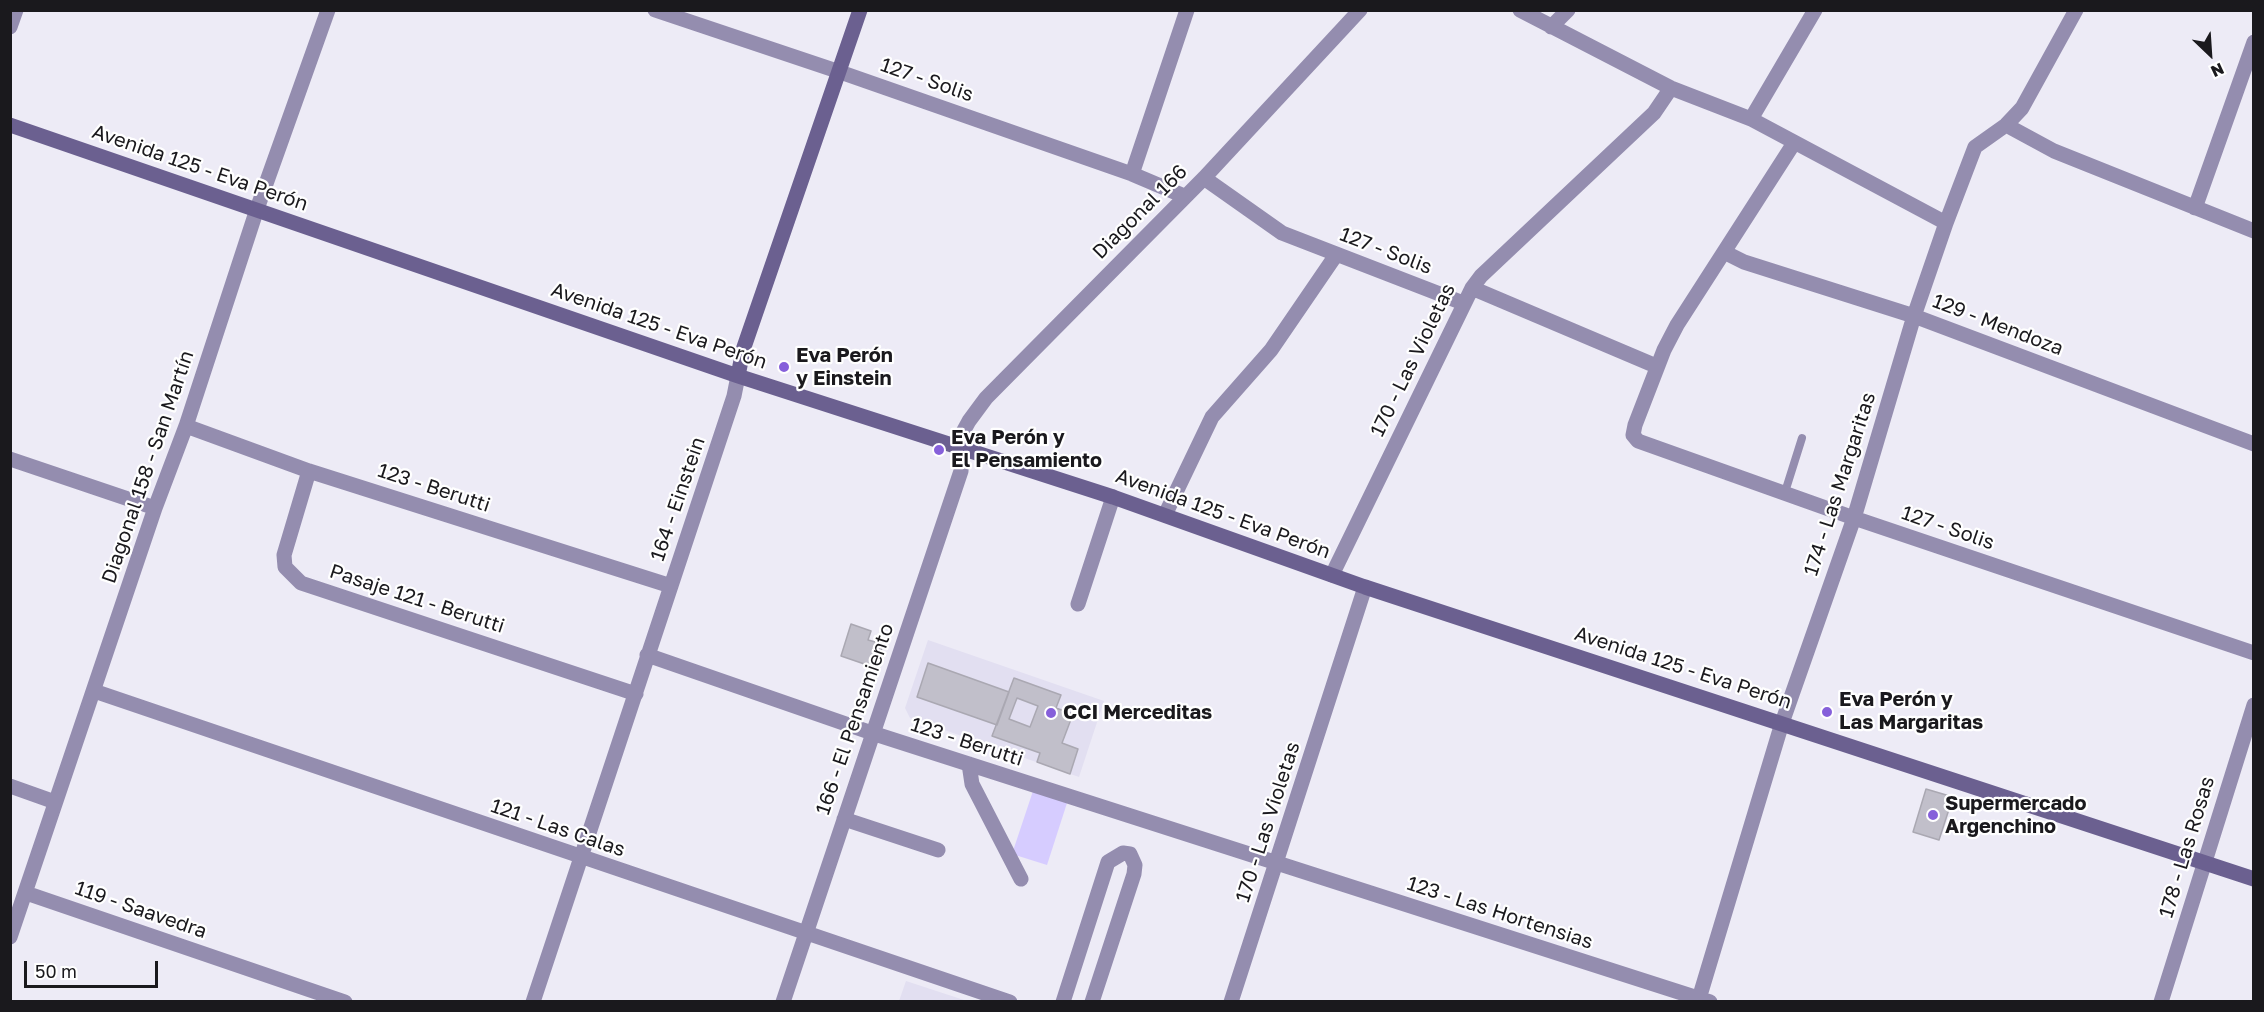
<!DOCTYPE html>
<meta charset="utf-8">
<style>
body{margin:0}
#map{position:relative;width:2264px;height:1012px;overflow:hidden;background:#edebf6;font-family:"Golos Text",sans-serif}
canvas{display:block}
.frame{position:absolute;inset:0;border:12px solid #1a191d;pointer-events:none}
.north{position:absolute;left:2180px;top:24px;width:60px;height:60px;-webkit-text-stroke:4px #fff;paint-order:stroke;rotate:155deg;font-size:16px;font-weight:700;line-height:24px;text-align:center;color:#1a191d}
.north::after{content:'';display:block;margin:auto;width:21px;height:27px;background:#1a191d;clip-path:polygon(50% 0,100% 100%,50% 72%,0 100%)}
.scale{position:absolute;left:24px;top:961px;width:134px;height:27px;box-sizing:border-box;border:3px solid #1a191d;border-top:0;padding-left:8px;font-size:18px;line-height:21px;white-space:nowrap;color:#1a191d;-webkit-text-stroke:4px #fff;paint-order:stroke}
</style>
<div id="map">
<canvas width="2264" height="1012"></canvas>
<div class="frame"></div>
<div class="north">N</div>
<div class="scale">50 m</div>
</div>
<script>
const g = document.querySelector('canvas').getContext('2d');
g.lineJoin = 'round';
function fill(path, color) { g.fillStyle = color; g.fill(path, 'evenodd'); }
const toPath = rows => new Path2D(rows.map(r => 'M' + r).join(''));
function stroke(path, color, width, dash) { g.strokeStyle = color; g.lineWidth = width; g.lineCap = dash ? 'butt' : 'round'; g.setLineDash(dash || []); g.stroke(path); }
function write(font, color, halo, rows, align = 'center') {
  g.font = font + ' "Golos Text",sans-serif'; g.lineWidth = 4.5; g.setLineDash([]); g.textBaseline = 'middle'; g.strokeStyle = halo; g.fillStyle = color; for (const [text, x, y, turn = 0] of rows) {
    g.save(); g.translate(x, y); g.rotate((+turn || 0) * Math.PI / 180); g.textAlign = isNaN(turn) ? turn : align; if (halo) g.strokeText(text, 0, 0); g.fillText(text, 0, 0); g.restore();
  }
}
fill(toPath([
 [928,640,1104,701,1079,777,910,718,905,708],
 [906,981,967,1001,899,1001]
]), '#e2dff1');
fill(toPath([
 [1033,791,1067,803,1047,865,1012,854]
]), '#d6ccff');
const building = toPath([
 [851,624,871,631,868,640,883,644,876,668,841,656,851,624],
 [928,663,1009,692,997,725,917,697,928,663],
 [1014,678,1061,695,1056,708,1073,714,1062,743,1078,749,1070,774,1037,762,1040,753,992,736,1014,678],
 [1017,698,1038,706,1030,727,1009,719,1017,698],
 [1926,789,1953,797,1939,840,1913,832,1926,789]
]);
fill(building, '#c1bfca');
stroke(building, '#aaa8b2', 1.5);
stroke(toPath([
 [1785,492,1802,438]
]), '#948daf', 8);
stroke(toPath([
 [655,10,840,72,1132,174,1184,196],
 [1520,10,1671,88,1751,119,1946,223],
 [10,27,16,10],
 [1551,27,1568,10],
 [1751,119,1815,10],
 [2006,125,2054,151,2254,231],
 [1794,143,1677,325,1664,350,1635,425,1633,435,1638,441,1854,518,2254,653],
 [1132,174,1187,10],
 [1204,178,1282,233,1463,303],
 [2195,208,2254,42],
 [1726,253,1744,262,1914,316,2254,444],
 [1472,288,1656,366],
 [186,426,309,471,671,586],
 [10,459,155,508],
 [309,471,284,555,285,567,301,583,636,694],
 [1165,515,1212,417,1271,350,1336,255],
 [1332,575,1472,288,1481,276,1654,113,1671,88],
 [1078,604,1113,497],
 [647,655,872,733,1710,1002],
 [94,691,1010,1002],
 [969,764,972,784,1021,879],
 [10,786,55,802],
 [844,819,938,850],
 [26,893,345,1002],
 [10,937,155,508,186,426,257,209,328,10],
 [533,1002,734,396,738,376],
 [783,1002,961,471,963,432,969,421,986,398,1204,178,1360,10],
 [1063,1002,1108,862,1123,853,1130,854,1135,865,1134,874,1092,1002],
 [1231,1002,1365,587],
 [1698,1002,1782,723,1854,518,1914,316,1946,223,1975,147,2006,125,2022,108,2076,10],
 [2161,1002,2254,705]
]), '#948daf', 15);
stroke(toPath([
 [10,125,738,376,1113,497,1365,587,2254,879],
 [738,376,743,350,860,10]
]), '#6b6090', 15);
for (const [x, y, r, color] of [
 [784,367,6,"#8660da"],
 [939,450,6,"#8660da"],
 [1827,712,6,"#8660da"],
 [1051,713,6,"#8660da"],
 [1933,815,6,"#8660da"]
]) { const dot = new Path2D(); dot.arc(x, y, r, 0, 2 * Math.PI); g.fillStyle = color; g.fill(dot); stroke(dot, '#fff', 2); }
write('20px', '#1a191d', '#fff', [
 ["127 - Solis",927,80,19],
 ["Avenida 125 - Eva Perón",200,168,19],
 ["Diagonal 166",1140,212,-45],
 ["127 - Solis",1386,251,21],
 ["129 - Mendoza",1998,325,21],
 ["Avenida 125 - Eva Perón",659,326,19],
 ["170 - Las Violetas",1413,360,-64],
 ["Diagonal 158 - San Martín",148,467,-71],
 ["174 - Las Margaritas",1840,484,-72],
 ["123 - Berutti",434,488,18],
 ["164 - Einstein",678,499,-71],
 ["Avenida 125 - Eva Perón",1223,514,20],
 ["127 - Solis",1948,528,19],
 ["Pasaje 121 - Berutti",417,599,18],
 ["Avenida 125 - Eva Perón",1683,668,18],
 ["166 - El Pensamiento",855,719,-71],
 ["123 - Berutti",967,742,18],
 ["170 - Las Violetas",1268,822,-72],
 ["121 - Las Calas",558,828,19],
 ["178 - Las Rosas",2187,847,-73],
 ["119 - Saavedra",141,910,19],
 ["123 - Las Hortensias",1500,913,18]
]);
write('bold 20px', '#1a191d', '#fff', [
 ["Eva Perón",796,356],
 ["y Einstein",796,379],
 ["Eva Perón y",951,438],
 ["El Pensamiento",951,461],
 ["Eva Perón y",1839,700],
 ["Las Margaritas",1839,723],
 ["CCI Merceditas",1063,713],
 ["Supermercado",1945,804],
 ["Argenchino",1945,827]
], 'left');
</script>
